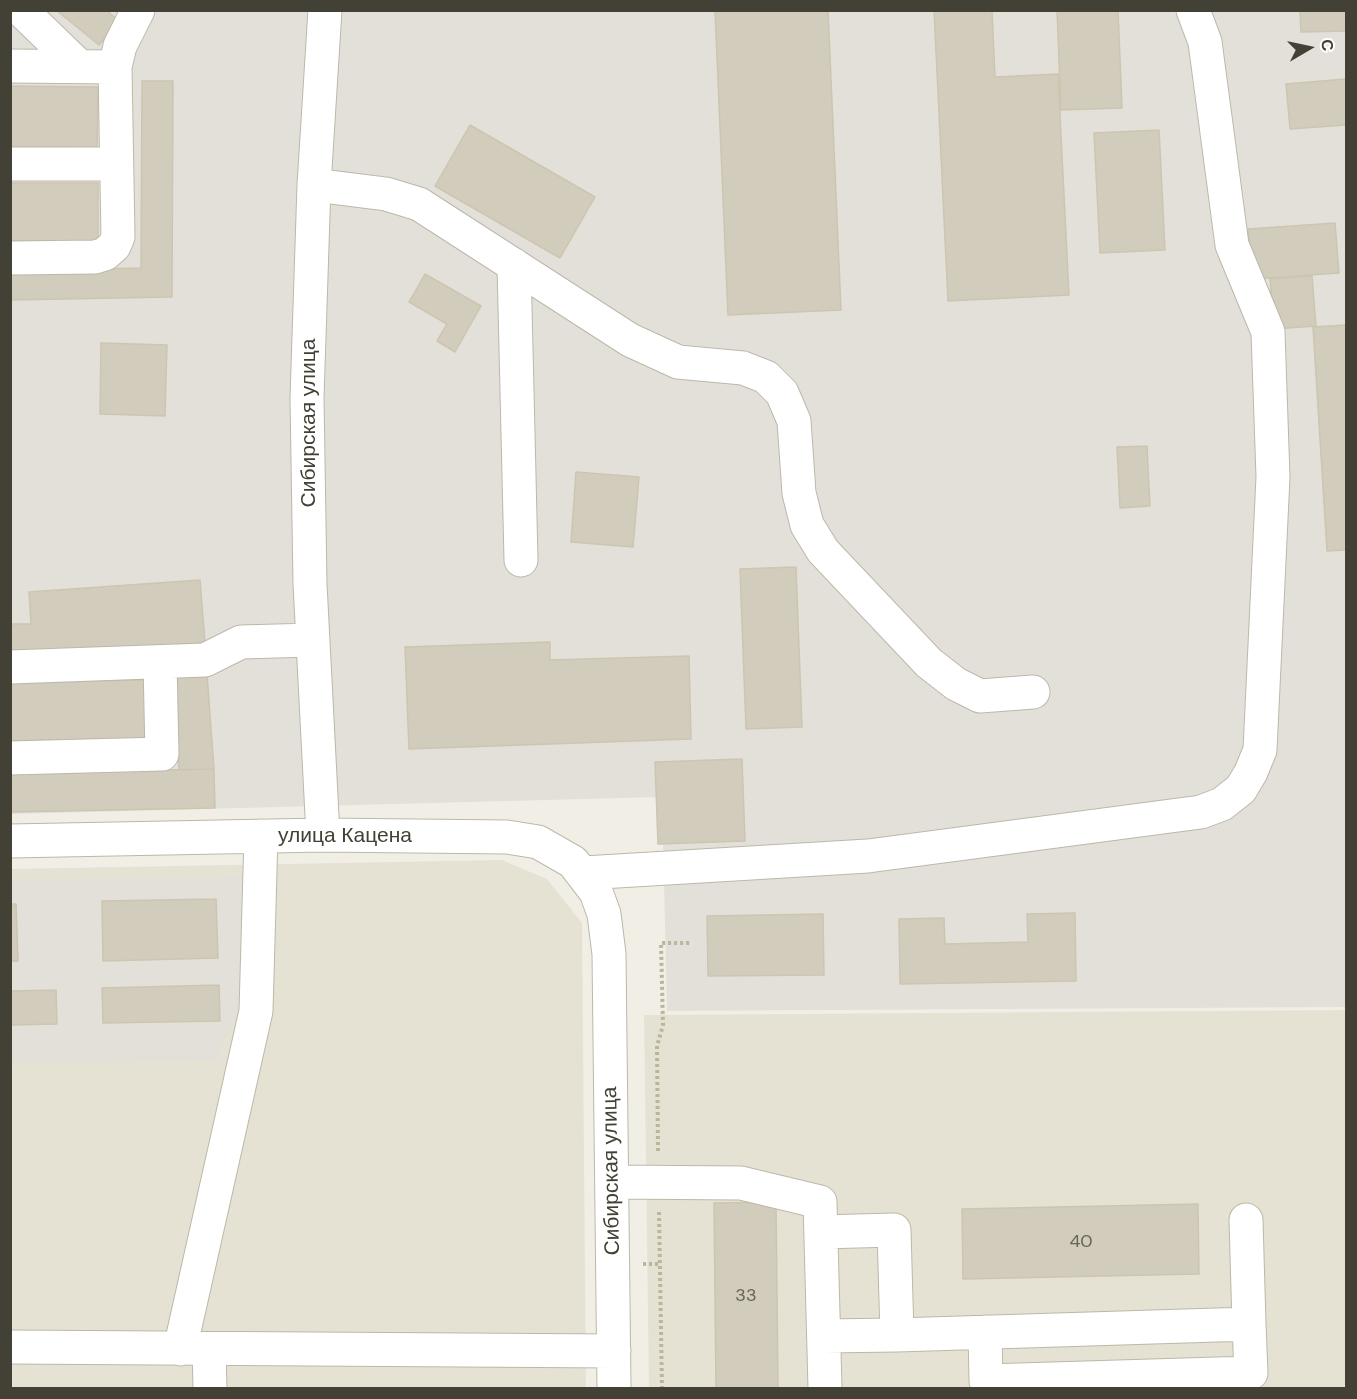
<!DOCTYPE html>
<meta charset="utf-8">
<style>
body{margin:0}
#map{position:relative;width:1357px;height:1399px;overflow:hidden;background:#f1efe5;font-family:"DM Sans",sans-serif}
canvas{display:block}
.frame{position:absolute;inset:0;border:12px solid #434035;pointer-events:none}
.north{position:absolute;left:1279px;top:18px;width:60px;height:60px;-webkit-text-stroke:4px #fff;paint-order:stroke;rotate:81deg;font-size:16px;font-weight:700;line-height:24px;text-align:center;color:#434035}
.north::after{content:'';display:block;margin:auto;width:21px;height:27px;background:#434035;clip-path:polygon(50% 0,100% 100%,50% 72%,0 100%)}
</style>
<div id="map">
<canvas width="1357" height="1399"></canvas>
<div class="frame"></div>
<div class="north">С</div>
</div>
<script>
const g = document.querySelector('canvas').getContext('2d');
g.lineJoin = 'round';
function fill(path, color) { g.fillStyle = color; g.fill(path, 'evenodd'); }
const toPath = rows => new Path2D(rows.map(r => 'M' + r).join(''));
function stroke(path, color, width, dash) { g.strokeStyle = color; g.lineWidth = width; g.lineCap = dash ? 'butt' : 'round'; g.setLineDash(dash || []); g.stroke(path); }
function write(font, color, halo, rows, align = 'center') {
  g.font = font + ' "DM Sans",sans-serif'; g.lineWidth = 6; g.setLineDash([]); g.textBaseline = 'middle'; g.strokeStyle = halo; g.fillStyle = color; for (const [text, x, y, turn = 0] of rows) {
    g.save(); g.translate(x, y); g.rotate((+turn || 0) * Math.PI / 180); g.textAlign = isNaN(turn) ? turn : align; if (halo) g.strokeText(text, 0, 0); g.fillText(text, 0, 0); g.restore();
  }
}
fill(toPath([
 [502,860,547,879,582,923,586,1388,11,1388,10,869],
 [1346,1010,1346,1388,649,1388,644,1015]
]), '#e5e2d4');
fill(toPath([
 [10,11,1346,11,1346,1007,667,1011,662,797,11,814],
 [242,877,240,1006,216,1061,11,1063,10,881]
]), '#e3e0da');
const building = toPath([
 [56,10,106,10,119,21,99,45,56,10],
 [715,10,828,10,841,310,728,315,715,10],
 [934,10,992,10,995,77,1058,74,1069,295,948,301,934,10],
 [1057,10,1118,10,1122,108,1061,110,1057,10],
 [1300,10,1346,10,1346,31,1301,32,1300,10],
 [1346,79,1346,125,1290,129,1286,84,1346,79],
 [142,81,173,81,172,297,10,300,10,271,141,268,142,81],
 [10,86,98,87,97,148,10,147,10,86],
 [470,125,595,197,560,258,435,186,470,125],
 [1159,130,1165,250,1100,253,1094,133,1159,130],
 [10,183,98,183,98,241,10,241,10,183],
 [1335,223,1339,273,1252,279,1248,229,1335,223],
 [425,274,481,306,455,352,437,341,447,324,409,302,425,274],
 [1312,276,1316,326,1274,329,1270,279,1312,276],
 [1346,325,1346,550,1327,551,1313,327,1346,325],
 [101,343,167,345,165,416,100,414,101,343],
 [1147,446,1150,506,1120,508,1117,447,1147,446],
 [576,472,639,477,633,547,571,542,576,472],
 [796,567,802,727,746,729,740,569,796,567],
 [200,580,205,643,10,653,10,624,31,624,29,592,200,580],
 [550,642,550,660,689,656,691,739,409,749,405,647,550,642],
 [207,674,214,769,179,770,172,677,207,674],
 [147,680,149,738,10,741,10,683,147,680],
 [742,759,745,841,658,844,655,762,742,759],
 [214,769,215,808,10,812,10,773,214,769],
 [216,899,218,958,103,961,102,901,216,899],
 [10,904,16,904,18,961,10,961,10,904],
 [1075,913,1076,981,900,984,899,919,944,918,945,944,1028,942,1027,914,1075,913],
 [823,914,824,975,708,976,707,916,823,914],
 [219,985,220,1021,103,1023,102,988,219,985],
 [56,990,57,1024,10,1025,10,991,56,990],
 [776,1202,778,1388,716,1388,714,1203,776,1202],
 [1198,1204,1199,1274,963,1279,962,1209,1198,1204]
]);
fill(building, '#d2ccbc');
stroke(building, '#ccc5b0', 1.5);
const minor = toPath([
 [21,10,79,66],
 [10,66,115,67],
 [10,164,115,164],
 [314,185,386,194,419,204,630,340,678,362,743,368,766,377,782,393,794,421,799,493,807,525,823,551,929,663,956,684,980,696,1033,692],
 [10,258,95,257,105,254,114,246,118,237,115,67,120,46,138,10],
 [514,265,521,560],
 [10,667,205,660,241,642,313,640],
 [10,758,162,754,160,662],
 [323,835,310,584,307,398,314,185,325,10],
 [10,841,323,835,507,837,538,842,573,862,596,892,604,914,609,954,614,1388],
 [584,873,868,856,1201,812,1222,804,1241,789,1251,772,1260,750,1273,477,1268,332,1232,245,1205,42,1193,10],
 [613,1182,741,1183,820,1202,825,1388],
 [1246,1220,1249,1324],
 [821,1232,894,1230,897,1335,1249,1324,1251,1373,986,1381,985,1332],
 [824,1336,897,1335],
 [10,1347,614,1351],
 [180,1349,256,1011,261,836],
 [209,1349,210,1388]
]);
stroke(minor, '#bcb8a9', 35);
stroke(toPath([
 [658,1151,657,1046,663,1025,661,943,690,943],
 [659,1212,662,1388],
 [643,1264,660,1264]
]), '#bcb59b', 4, [3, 3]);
stroke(minor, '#fff', 33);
write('18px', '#676357', null, [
 ["40",1081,1242],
 ["33",746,1296]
]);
write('21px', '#434035', '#fff', [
 ["Сибирская улица",309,423,-90],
 ["улица Кацена",345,836],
 ["Сибирская улица",612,1171,-91]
]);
</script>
